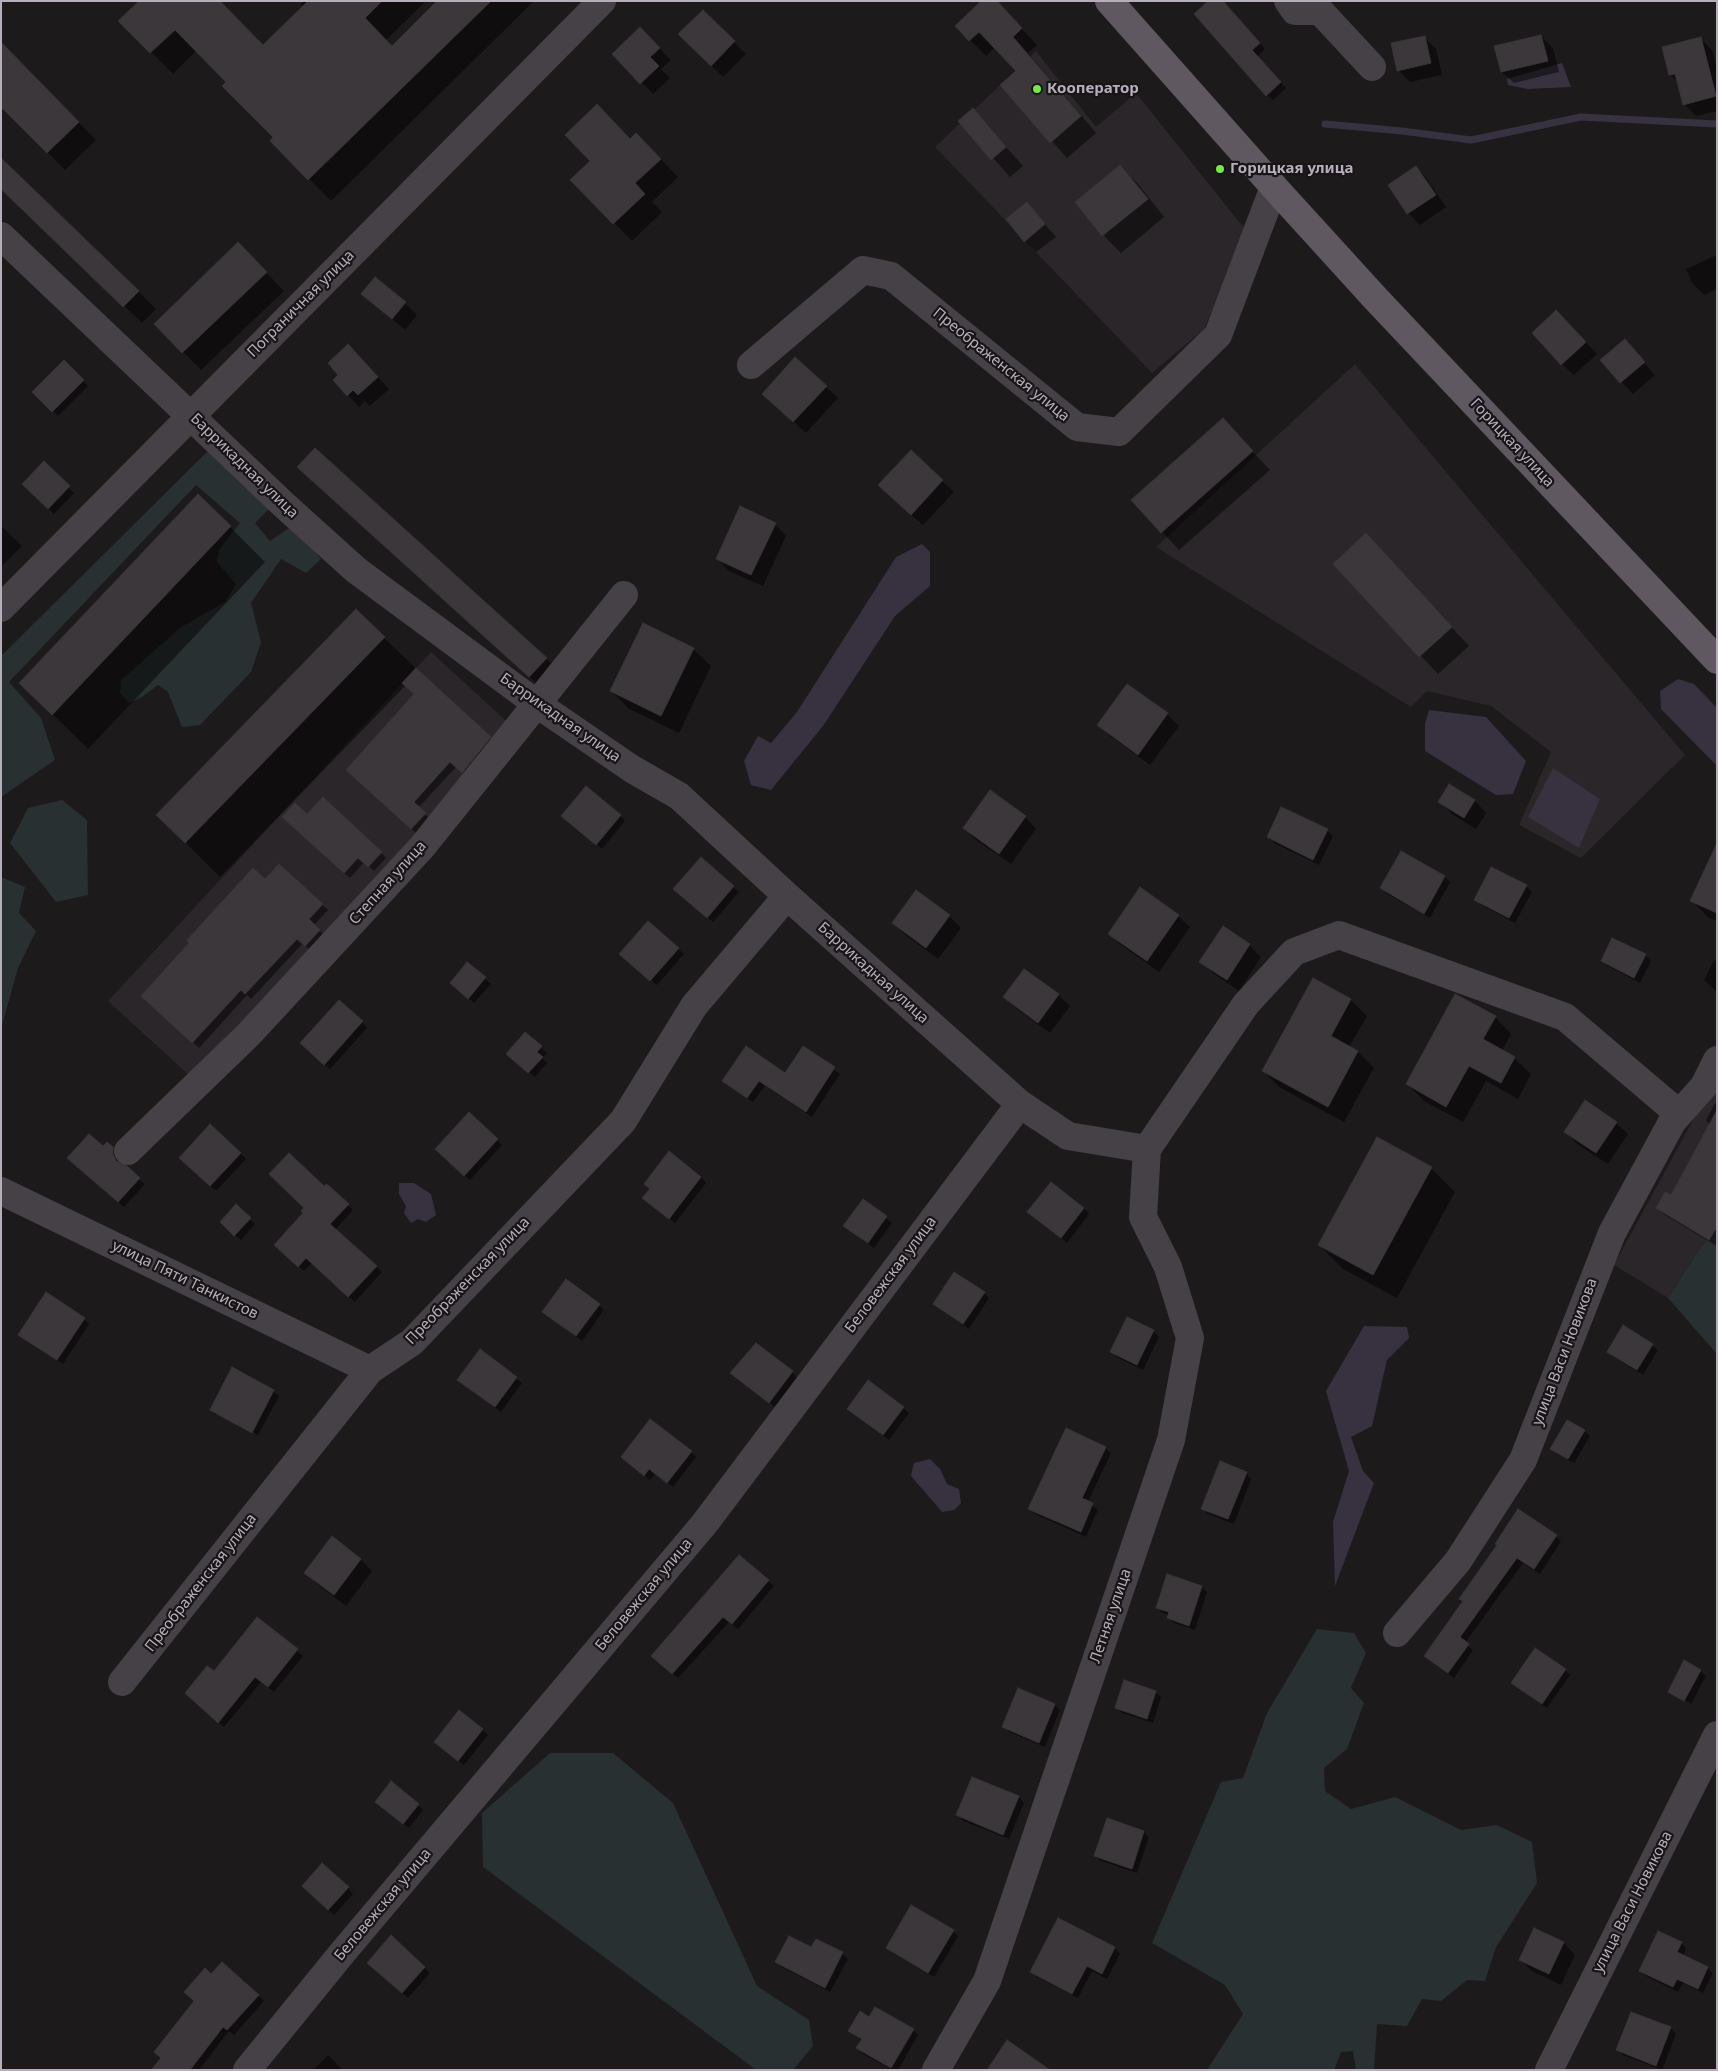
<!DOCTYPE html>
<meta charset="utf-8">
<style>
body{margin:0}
#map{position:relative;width:1718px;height:2071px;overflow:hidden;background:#1d1a1c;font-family:"Noto Sans",sans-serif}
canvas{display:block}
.frame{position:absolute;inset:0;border:2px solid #b8aebb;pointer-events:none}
</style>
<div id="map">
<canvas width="1718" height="2071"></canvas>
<div class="frame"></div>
</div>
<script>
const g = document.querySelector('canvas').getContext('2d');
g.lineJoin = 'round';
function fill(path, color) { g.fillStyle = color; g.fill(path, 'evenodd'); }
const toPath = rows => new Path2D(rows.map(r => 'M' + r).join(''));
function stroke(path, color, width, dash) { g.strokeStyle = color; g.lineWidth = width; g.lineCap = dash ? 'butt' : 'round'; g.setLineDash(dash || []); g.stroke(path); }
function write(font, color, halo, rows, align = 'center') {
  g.font = font + ' "Noto Sans",sans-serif'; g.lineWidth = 4.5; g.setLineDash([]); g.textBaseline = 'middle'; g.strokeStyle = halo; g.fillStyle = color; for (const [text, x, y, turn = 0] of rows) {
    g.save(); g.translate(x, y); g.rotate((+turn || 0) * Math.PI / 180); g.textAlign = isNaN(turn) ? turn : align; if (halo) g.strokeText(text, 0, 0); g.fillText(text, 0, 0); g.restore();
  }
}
fill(toPath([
 [1036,51,1096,127,1136,93,1248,233,1204,329,1152,373,935,147],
 [1355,364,1685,755,1581,858,1519,825,1551,752,1491,706,1427,691,1411,707,1156,547],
 [431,652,515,729,192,1078,108,1001],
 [1717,1076,1717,1230,1698,1251,1668,1298,1614,1265]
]), '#2a2629');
fill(toPath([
 [209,450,270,508,255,523,270,541,289,528,300,533,321,559,306,573,281,559,251,603,261,642,251,672,200,725,182,727,168,692,158,685,142,697,129,703,120,693,121,680,181,627,225,602,236,584,217,562,219,550,240,523,196,485,9,682,41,718,55,760,1,797,1,656],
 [62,800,87,820,88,895,56,902,10,843,28,808],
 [1,877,25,887,19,913,36,931,18,968,1,1029],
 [1717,1230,1717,1354,1668,1298,1698,1251],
 [1317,1629,1354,1633,1366,1653,1351,1688,1364,1703,1347,1749,1324,1768,1325,1791,1351,1809,1395,1797,1461,1830,1497,1825,1532,1842,1537,1883,1496,1947,1485,1981,1467,1980,1441,2001,1422,1999,1407,2026,1377,2024,1374,2070,1356,2070,1353,2051,1341,2052,1334,2070,1207,2070,1243,2014,1225,1985,1152,1943,1221,1782,1243,1778,1267,1713],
 [550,1753,613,1753,673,1803,757,1986,809,2020,813,2046,793,2070,755,2069,483,1867,482,1813]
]), '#283032');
fill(toPath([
 [1562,63,1571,87,1528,89,1508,85,1507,79],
 [922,544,930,552,930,586,895,616,823,726,771,790,751,785,744,761,758,736,771,743,797,712,896,557],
 [1678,679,1694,684,1717,708,1717,766,1661,709,1660,691],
 [1429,710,1486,717,1526,761,1513,794,1496,795,1425,751,1425,724],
 [1553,768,1600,799,1579,848,1528,817],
 [399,1183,414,1183,431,1194,436,1215,426,1222,418,1219,411,1223,404,1213,406,1206,399,1194],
 [1364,1326,1407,1327,1409,1338,1387,1360,1372,1426,1351,1437,1363,1471,1374,1483,1335,1586,1333,1522,1349,1471,1326,1391],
 [930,1459,940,1469,947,1484,959,1489,961,1503,954,1510,942,1512,911,1476,914,1463]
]), '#383140');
fill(toPath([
 [140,1,263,47,304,7,300,4,303,1,426,1,386,40,392,47,439,1,534,1,331,201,271,141,275,137,228,82,197,50,173,74,120,21],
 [1222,1,1265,49,1257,57,1286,88,1273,100,1267,95],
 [703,11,746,54,723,77,680,34],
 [1005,11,1037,45,1028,53,1096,133,1067,158,1002,85,1018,71,995,47,986,56,956,26],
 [640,29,671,60,661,69,670,78,653,94,614,54],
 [1541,36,1553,48,1559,72,1514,83,1502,72],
 [1424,37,1436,49,1442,75,1410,82,1398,70],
 [1701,39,1712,50,1717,68,1717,111,1696,116,1684,104,1678,83,1670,74],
 [22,65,96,140,65,170,1,105],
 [973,110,1023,166,1010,177,960,121],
 [630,140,654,152,678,177,652,202,662,212,632,241,572,180],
 [1120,167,1138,184,1164,217,1121,253,1103,235],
 [1416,167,1427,179,1446,207,1420,225,1408,213,1389,185],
 [1,188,138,291,156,309,142,323],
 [1027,204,1056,237,1036,252,1025,241],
 [1717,255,1717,289,1704,295,1692,283,1686,269],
 [256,262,284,291,201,370,156,324],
 [363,294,405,303,417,315,405,330],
 [1568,324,1597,354,1574,375,1562,364],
 [1625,341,1655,375,1633,394,1602,360],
 [360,357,389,389,370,406,365,401,359,407,348,395],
 [64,362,88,386,58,416,33,392],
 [826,387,838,398,806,433,775,405],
 [1223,420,1270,470,1179,550,1133,500],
 [44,463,74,493,54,514,24,484],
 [299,467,546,658,569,682,554,699,323,491],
 [942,481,954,492,923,525,891,497],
 [775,524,786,536,763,586,729,571,717,559],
 [1,526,22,546,1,567],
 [230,527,265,562,88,749,21,683],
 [1383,553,1469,646,1438,674,1335,564],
 [384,638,495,743,468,777,456,767,418,808,430,819,417,834,353,775,416,694,406,685,220,877,158,815],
 [693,649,711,666,679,733,629,709,611,691],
 [1127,686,1167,714,1179,726,1150,765,1110,736,1099,725],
 [1450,786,1475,801,1486,813,1476,829,1452,814,1440,802],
 [307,815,381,852,386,858,374,871,364,862,350,878,289,822],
 [620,816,625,821,602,849,568,821],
 [1025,817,1036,829,1011,864,976,840,965,828],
 [1327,831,1333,836,1319,865,1274,843,1268,837],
 [1401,852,1445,877,1450,882,1430,918,1387,894,1381,888],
 [279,865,328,910,314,925,325,936,311,951,303,943,251,999,247,995,199,1048,148,1001],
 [1717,868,1717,921,1709,918,1692,901],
 [1526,886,1532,892,1515,923,1481,905,1476,900],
 [733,887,739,892,713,922,680,895],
 [949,916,961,928,938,959,905,935,893,923],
 [1178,916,1190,927,1159,972,1121,945,1109,934],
 [648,922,684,954,657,985,626,959],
 [1223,928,1249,945,1261,957,1239,991,1213,973,1201,962],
 [1613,939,1645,955,1651,961,1640,983,1608,966,1602,961],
 [1717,959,1717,992,1704,980,1714,960,1716,961],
 [468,964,491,984,474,1003,457,988],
 [1313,980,1351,1000,1367,1016,1349,1047,1358,1052,1374,1068,1344,1122,1279,1087,1263,1071],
 [1058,995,1070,1006,1050,1033,1017,1009,1005,997],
 [1495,1017,1511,1034,1502,1051,1514,1058,1531,1074,1518,1099,1486,1081,1463,1122,1424,1101,1407,1084],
 [362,1022,367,1028,330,1069,307,1049],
 [525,1033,547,1053,542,1058,547,1063,535,1077,513,1059],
 [803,1047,840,1074,812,1117,765,1086,753,1102,729,1086,785,1075],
 [1717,1100,1717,1246,1665,1215,1657,1208,1672,1197,1710,1125,1706,1120],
 [1616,1123,1628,1134,1608,1164,1577,1144,1566,1132],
 [497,1140,502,1145,470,1180,442,1155],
 [107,1144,118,1154,119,1164,145,1184,124,1207,75,1163,103,1148],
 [240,1153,246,1159,216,1191,186,1163],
 [1431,1168,1455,1192,1397,1298,1343,1269,1319,1245],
 [701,1177,706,1183,675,1223,644,1198],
 [327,1185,353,1210,335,1230,382,1272,355,1302,312,1263,304,1271,281,1251,305,1213],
 [863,1200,892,1223,874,1248,851,1231],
 [236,1206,255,1224,241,1240,227,1228],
 [1084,1208,1089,1214,1067,1243,1035,1217],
 [984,1293,989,1298,969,1329,934,1304],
 [599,1305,604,1310,582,1341,550,1317],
 [84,1319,89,1324,63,1364,20,1335],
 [1153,1331,1159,1337,1143,1370,1117,1357,1111,1352],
 [1652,1345,1658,1350,1643,1375,1614,1357,1608,1352],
 [480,1351,522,1383,501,1412,459,1380],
 [792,1372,797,1378,775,1407,737,1379],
 [273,1391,279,1396,257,1437,216,1415,257,1437,258,1435,216,1412,216,1415,211,1410],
 [903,1408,909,1413,889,1440,848,1409],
 [1584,1431,1590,1436,1574,1463,1557,1454,1552,1448],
 [1105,1448,1111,1453,1088,1502,1098,1510,1086,1537,1035,1514,1029,1508],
 [691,1452,696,1457,673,1487,655,1474,650,1480,622,1457],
 [1246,1473,1251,1479,1234,1524,1208,1514,1203,1508],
 [1556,1536,1561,1541,1540,1574,1523,1563,1465,1643,1473,1650,1454,1678,1426,1656,1464,1601,1499,1546],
 [332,1538,361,1560,372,1571,346,1606,317,1584,306,1573],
 [768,1581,774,1586,738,1629,729,1622,678,1678,658,1661],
 [1201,1587,1207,1592,1195,1630,1174,1623,1168,1618,1169,1615,1163,1613,1157,1608],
 [257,1619,303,1656,274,1692,261,1682,224,1727,192,1699],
 [1565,1670,1570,1675,1547,1708,1513,1683],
 [1700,1671,1706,1676,1690,1706,1690,1703,1674,1694,1674,1696,1670,1692],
 [1156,1692,1161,1697,1153,1723,1122,1713,1117,1708],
 [1054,1705,1060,1710,1045,1747,1009,1732,1003,1726],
 [482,1730,488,1735,464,1765,441,1747],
 [973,1778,1019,1797,1024,1803,1009,1839,963,1821,958,1815],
 [418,1805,423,1810,409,1828,382,1807],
 [1108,1819,1144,1832,1149,1837,1137,1873,1101,1861,1095,1856],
 [348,1888,353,1894,334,1915,309,1891],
 [1059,1920,1115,1948,1120,1954,1107,1979,1092,1971,1078,1998,1037,1977,1032,1971],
 [1534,1929,1564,1943,1575,1955,1561,1985,1532,1971,1520,1959],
 [953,1931,958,1936,934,1977,893,1953,887,1948],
 [391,1936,430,1973,408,1998,374,1969],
 [1681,1943,1686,1948,1683,1956,1707,1968,1713,1973,1703,1993,1683,1983,1678,1992,1646,1976,1640,1970],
 [812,1949,842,1953,848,1959,830,1992,782,1967,777,1962],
 [211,1975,258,1995,264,2001,234,2035,229,2031,199,2070,163,2070,196,2001],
 [1632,2013,1671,2028,1676,2034,1662,2070,1623,2055,1618,2050],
 [913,2030,918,2035,898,2070,892,2070,863,2054,858,2048,862,2041,850,2031],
 [328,2055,343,2070,314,2070]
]), '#0007');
stroke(toPath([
 [1325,124,1402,131,1471,140,1581,117,1717,124]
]), '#383140', 7);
const building = toPath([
 [139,1,220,1,263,45,308,1,382,1,365,18,392,46,437,1,491,1,308,180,270,141,273,137,222,86,226,82,175,30,150,53,118,21,139,1],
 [981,1,997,1,1022,28,1013,37,1081,116,1050,143,1000,85,1016,71,979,32,969,41,955,26,981,1],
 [1208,1,1223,1,1260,43,1252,50,1281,82,1266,96,1194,14,1208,1],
 [703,10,735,41,711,66,678,34,703,10],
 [640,27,660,48,650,57,659,66,640,84,612,54,640,27],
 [1541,35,1548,61,1501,72,1494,46,1541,35],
 [1425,36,1431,63,1397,71,1391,43,1425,36],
 [1701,37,1716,96,1683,105,1675,74,1669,75,1662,47,1701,37],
 [1,42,79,122,47,153,1,107,1,42],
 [597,104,630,139,636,133,661,159,635,183,645,194,613,224,570,180,590,161,565,135,597,104],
 [973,108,1006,147,991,160,958,121,973,108],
 [1,158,139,291,123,307,1,189,1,158],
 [1120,165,1148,199,1102,236,1075,202,1120,165],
 [1416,166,1436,195,1407,214,1388,185,1416,166],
 [1027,202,1045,224,1024,242,1006,219,1027,202],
 [238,242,267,272,182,353,154,324,238,242],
 [375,277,406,302,392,319,361,294,375,277],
 [1556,310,1586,342,1561,365,1532,333,1556,310],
 [1625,339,1645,362,1620,383,1600,360,1625,339],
 [348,344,378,377,358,395,353,390,347,396,333,380,338,375,328,363,348,344],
 [795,357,827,386,793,422,762,394,795,357],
 [64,360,84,380,52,412,32,392,64,360],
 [1223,418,1253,451,1161,533,1131,500,1223,418],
 [315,448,547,658,529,677,297,467,315,448],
 [911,450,943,480,911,515,878,485,911,450],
 [44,461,70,486,48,509,22,484,44,461],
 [198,494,231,526,52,715,19,683,198,494],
 [740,506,776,523,751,575,716,559,740,506],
 [1366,533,1452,627,1419,657,1333,564,1366,533],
 [356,609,385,637,185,843,156,815,356,609],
 [643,623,694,648,661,716,610,691,643,623],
 [416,668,491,737,462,773,450,762,414,802,426,813,411,829,346,770,414,694,402,683,416,668],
 [1127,684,1168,713,1138,755,1097,725,1127,684],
 [1449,784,1475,800,1464,818,1438,802,1449,784],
 [586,786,621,815,596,845,561,816,586,786],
 [990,790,1026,816,999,854,963,828,990,790],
 [323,797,382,852,368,867,358,858,344,873,282,817,295,803,307,814,323,797],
 [1281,807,1328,829,1313,860,1267,837,1281,807],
 [1717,843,1717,913,1690,901,1717,843],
 [1401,851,1445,876,1424,914,1380,888,1401,851],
 [701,857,734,886,707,918,673,889,701,857],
 [279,864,323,904,309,919,320,930,305,946,297,939,245,994,241,990,192,1043,141,996,189,943,187,940,253,868,265,879,279,864],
 [1491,867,1527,885,1509,918,1474,900,1491,867],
 [1140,887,1179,915,1147,961,1108,934,1140,887],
 [916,890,950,915,926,948,892,923,916,890],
 [648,921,679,948,650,981,619,954,648,921],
 [1223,926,1250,944,1227,980,1199,962,1223,926],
 [1612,938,1646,954,1634,978,1601,961,1612,938],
 [467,962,486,977,468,999,450,983,467,962],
 [1024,969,1059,994,1038,1023,1003,997,1024,969],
 [1313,978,1351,999,1331,1036,1358,1051,1328,1107,1262,1071,1313,978],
 [1455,994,1496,1016,1483,1039,1515,1057,1501,1083,1469,1066,1446,1107,1406,1084,1455,994],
 [339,1000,363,1021,324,1065,300,1043,339,1000],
 [525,1032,542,1046,537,1052,543,1057,528,1073,506,1054,525,1032],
 [746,1046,785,1073,803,1046,835,1067,806,1112,759,1081,747,1098,722,1081,746,1046],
 [1585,1100,1617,1122,1596,1153,1564,1132,1585,1100],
 [1717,1110,1717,1227,1709,1240,1656,1208,1665,1192,1671,1195,1717,1110],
 [469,1112,498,1139,464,1176,435,1149,469,1112],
 [210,1124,241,1153,210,1186,179,1158,210,1124],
 [89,1134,103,1146,107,1142,113,1147,113,1154,116,1161,127,1166,140,1178,118,1202,67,1158,89,1134],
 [1377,1137,1432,1167,1373,1275,1318,1245,1377,1137],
 [669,1151,701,1177,669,1219,642,1198,650,1189,644,1184,669,1151],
 [289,1153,324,1186,327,1184,349,1204,330,1224,377,1266,348,1297,306,1258,298,1267,274,1245,303,1213,301,1211,304,1208,269,1174,289,1153],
 [1051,1182,1084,1208,1061,1238,1027,1212,1051,1182],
 [863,1199,887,1216,868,1243,843,1226,863,1199],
 [236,1204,251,1218,234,1236,220,1222,236,1204],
 [954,1272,985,1292,963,1324,933,1304,954,1272],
 [566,1279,600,1304,576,1336,542,1312,566,1279],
 [46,1292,85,1318,57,1360,18,1335,46,1292],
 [1127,1317,1154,1330,1137,1365,1110,1352,1127,1317],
 [1623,1325,1653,1344,1637,1370,1607,1352,1623,1325],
 [756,1343,793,1371,769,1403,730,1373,756,1343],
 [480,1349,517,1377,495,1407,457,1380,480,1349],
 [232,1367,274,1390,252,1433,210,1410,232,1367],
 [868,1380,904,1407,883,1435,847,1409,868,1380],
 [650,1419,692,1451,667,1483,649,1469,644,1476,621,1457,650,1419],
 [1567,1420,1585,1430,1568,1459,1550,1449,1567,1420],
 [1066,1428,1106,1447,1082,1498,1093,1503,1081,1532,1028,1509,1066,1428],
 [1220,1461,1247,1472,1228,1519,1201,1509,1220,1461],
 [1518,1509,1557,1535,1534,1569,1517,1558,1460,1637,1469,1644,1448,1673,1424,1656,1463,1601,1459,1599,1497,1545,1495,1544,1518,1509],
 [332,1536,361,1559,334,1595,304,1573,332,1536],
 [739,1555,769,1580,732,1624,723,1617,672,1674,651,1656,739,1555],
 [1167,1574,1202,1586,1189,1626,1167,1618,1169,1612,1156,1608,1167,1574],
 [257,1617,298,1649,268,1687,255,1677,218,1723,185,1693,207,1666,214,1671,257,1617],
 [1535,1648,1566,1669,1542,1704,1511,1683,1535,1648],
 [1684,1660,1701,1670,1684,1701,1668,1692,1684,1660],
 [1124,1680,1156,1691,1147,1719,1115,1708,1124,1680],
 [1018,1688,1055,1704,1039,1743,1002,1727,1018,1688],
 [459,1710,483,1729,458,1761,434,1742,459,1710],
 [972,1777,1019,1796,1003,1835,956,1815,972,1777],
 [391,1781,419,1804,403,1824,375,1802,391,1781],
 [1107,1818,1144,1831,1132,1869,1094,1856,1107,1818],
 [322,1863,349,1887,328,1910,302,1886,322,1863],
 [911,1905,954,1930,928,1973,886,1948,911,1905],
 [1058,1918,1115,1947,1102,1974,1087,1966,1072,1994,1030,1972,1058,1918],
 [1534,1928,1564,1942,1549,1974,1519,1960,1534,1928],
 [1658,1931,1682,1942,1677,1952,1708,1967,1698,1989,1677,1979,1673,1987,1639,1971,1658,1931],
 [391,1935,425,1967,402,1993,367,1963,391,1935],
 [789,1936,811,1947,816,1939,843,1952,825,1988,775,1962,789,1936],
 [222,1962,259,1995,227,2030,223,2027,190,2070,151,2070,161,2058,154,2052,194,2001,184,1992,205,1968,211,1974,222,1962],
 [875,2007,914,2029,891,2068,856,2048,862,2039,848,2031,860,2011,869,2017,875,2007],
 [1631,2012,1671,2027,1656,2066,1616,2050,1631,2012],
 [1007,2040,1050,2070,987,2070,1007,2040]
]);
fill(building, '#3b373b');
stroke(building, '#383538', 1);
stroke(toPath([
 [1288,1,1295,11,1320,11,1372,67],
 [1,236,284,505,356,570,537,704,632,769,679,796,787,896,1020,1104,1068,1136,1147,1149],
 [751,365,863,270,891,276,1077,427,1119,432,1218,335,1274,187],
 [1,608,602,1],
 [1147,1149,1246,1004,1294,952,1339,935,1565,1017,1678,1113],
 [128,1151,248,1035,422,847,624,595],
 [1,1191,370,1370],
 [1397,1633,1458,1561,1523,1460,1612,1233,1672,1122,1704,1086,1717,1060],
 [122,1682,370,1370,412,1342,623,1121,694,1006,787,896],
 [247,2070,343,1952,705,1523,1020,1104],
 [936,2070,987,1981,1171,1440,1190,1338,1168,1267,1143,1217,1147,1149],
 [1549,2070,1717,1735]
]), '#464146', 28);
stroke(toPath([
 [1109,1,1274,187,1376,299,1717,660]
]), '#5f5860', 28);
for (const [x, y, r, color] of [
 [1037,89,5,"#75e946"],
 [1220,169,5,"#75e946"]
]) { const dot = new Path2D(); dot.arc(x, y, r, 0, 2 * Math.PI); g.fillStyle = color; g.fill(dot); stroke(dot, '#181517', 2); }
write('bold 15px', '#b8aebb', '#181517', [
 ["Кооператор",1047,89],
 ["Горицкая улица",1230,169]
], 'left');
write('15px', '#b8aebb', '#181517', [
 ["Пограничная улица",301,304,-45],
 ["Преображенская улица",1001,365,39],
 ["Горицкая улица",1512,443,47],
 ["Баррикадная улица",244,466,44],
 ["Баррикадная улица",560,718,35],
 ["Степная улица",388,883,-48],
 ["Баррикадная улица",873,973,42],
 ["Беловежская улица",891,1275,-53],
 ["улица Пяти Танкистов",185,1280,26],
 ["Преображенская улица",468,1281,-46],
 ["улица Васи Новикова",1565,1352,-69],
 ["Преображенская улица",201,1583,-52],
 ["Беловежская улица",644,1595,-50],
 ["Летняя улица",1111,1616,-71],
 ["улица Васи Новикова",1633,1902,-63],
 ["Беловежская улица",383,1905,-50]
]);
</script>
